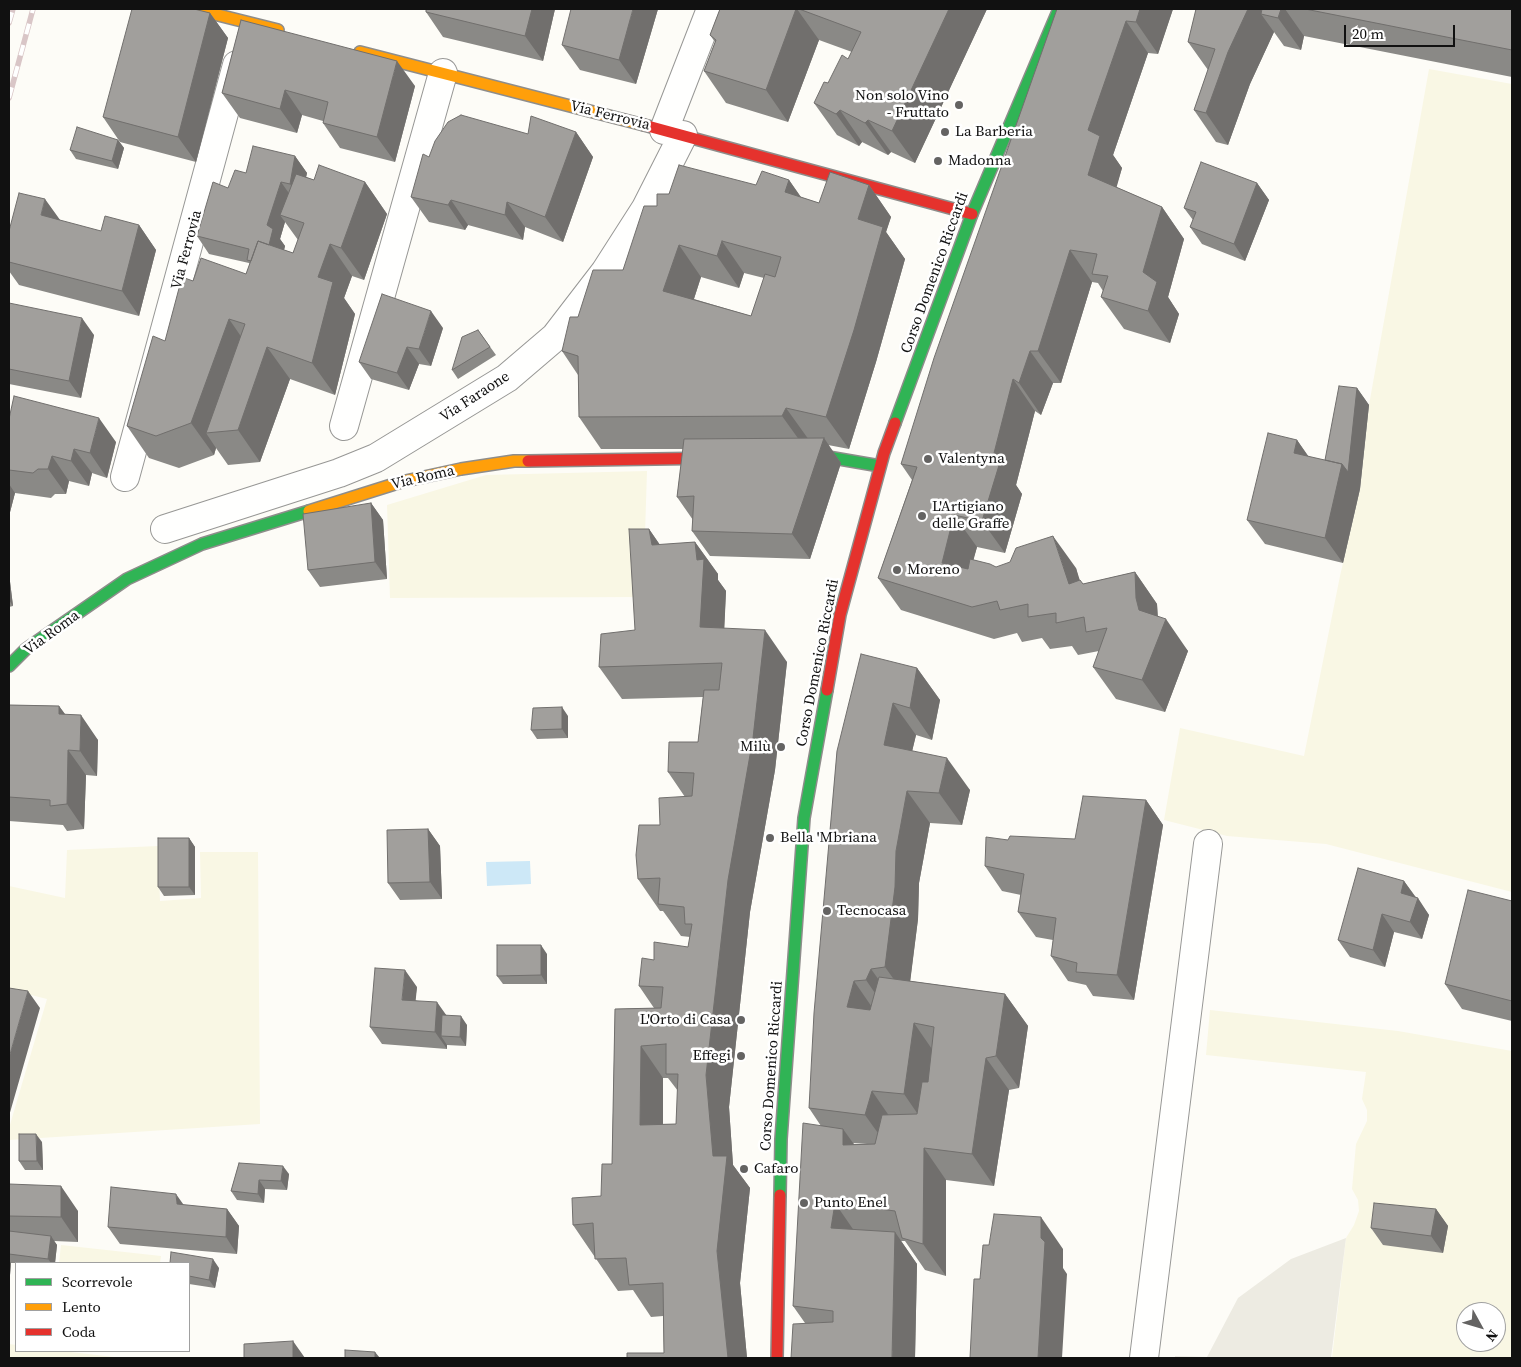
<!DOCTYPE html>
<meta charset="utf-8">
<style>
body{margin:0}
#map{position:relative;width:1521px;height:1367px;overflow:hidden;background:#fdfcf7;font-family:"Source Serif 4",serif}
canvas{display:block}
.frame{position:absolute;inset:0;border:10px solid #111;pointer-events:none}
.legend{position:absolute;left:15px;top:1262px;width:175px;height:90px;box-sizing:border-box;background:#fff;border:1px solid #a0a0a0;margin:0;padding:6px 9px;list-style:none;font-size:15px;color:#111}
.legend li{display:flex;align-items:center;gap:10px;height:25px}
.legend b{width:25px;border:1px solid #a0a0a0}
.north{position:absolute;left:1456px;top:1302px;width:50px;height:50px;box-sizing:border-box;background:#fff;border:1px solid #a0a0a0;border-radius:50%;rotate:129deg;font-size:14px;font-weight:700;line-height:20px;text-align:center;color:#111}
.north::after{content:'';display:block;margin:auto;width:18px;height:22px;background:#646362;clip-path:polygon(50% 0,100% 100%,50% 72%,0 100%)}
.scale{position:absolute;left:1344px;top:25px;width:111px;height:22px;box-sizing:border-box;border:2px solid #111;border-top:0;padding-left:6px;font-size:15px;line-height:18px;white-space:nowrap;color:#111;-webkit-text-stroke:4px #fff;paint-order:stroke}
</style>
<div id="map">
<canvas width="1521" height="1367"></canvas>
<div class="frame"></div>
<ul class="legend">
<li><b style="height:6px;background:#30b455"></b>Scorrevole</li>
<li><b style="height:6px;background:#ff9f0a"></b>Lento</li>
<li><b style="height:6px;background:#e5322d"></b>Coda</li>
</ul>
<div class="north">N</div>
<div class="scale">20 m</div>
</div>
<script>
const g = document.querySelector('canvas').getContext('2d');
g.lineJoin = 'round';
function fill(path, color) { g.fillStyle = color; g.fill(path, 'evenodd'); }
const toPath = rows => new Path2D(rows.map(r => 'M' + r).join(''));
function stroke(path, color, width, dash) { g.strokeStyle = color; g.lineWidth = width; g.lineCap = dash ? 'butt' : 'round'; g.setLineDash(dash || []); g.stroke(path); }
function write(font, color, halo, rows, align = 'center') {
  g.font = font + ' "Source Serif 4",serif'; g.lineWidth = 5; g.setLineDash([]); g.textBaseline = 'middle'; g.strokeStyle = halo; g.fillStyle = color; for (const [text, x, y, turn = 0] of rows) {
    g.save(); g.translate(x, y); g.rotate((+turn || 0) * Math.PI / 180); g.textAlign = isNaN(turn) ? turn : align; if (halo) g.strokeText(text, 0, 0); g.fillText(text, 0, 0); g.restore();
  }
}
fill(toPath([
 [1429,69,1512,84,1512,892,1326,844,1227,836,1164,820,1180,728,1304,756,1340,576,1360,489,1369,405],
 [647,471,643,597,390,598,387,505,486,475],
 [158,846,160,901,201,898,200,852,258,852,260,1124,9,1140,9,1128,47,999,23,993,9,1045,9,886,65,898,67,850],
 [1210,1010,1398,1031,1512,1051,1512,1358,1332,1358,1346,1238,1354,1225,1359,1211,1358,1200,1352,1189,1356,1144,1367,1121,1367,1110,1362,1099,1366,1072,1206,1055],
 [1466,1312,1496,1312,1496,1342,1466,1342],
 [61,1245,161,1256,160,1263,59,1263],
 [9,1344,16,1345,16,1351,62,1351,123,1358,9,1358]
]), '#f9f7e4');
fill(toPath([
 [1346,1238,1331,1358,1175,1358,1175,1356,1207,1357,1238,1298,1291,1259]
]), '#edebe2');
fill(toPath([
 [530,861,531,884,487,886,486,862]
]), '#cde8f7');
const street = toPath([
 [664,130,711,9],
 [344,426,443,73],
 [125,477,237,65],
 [165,529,339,473,376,458,507,378,555,337,605,272,646,208,683,135],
 [1144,1358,1208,844]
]);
const fast = toPath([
 [895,423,972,214,1059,9],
 [800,456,822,456,880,466],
 [9,666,26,649,127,579,202,544,309,511],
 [780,1195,781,1139,804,818,827,690]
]);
const slow = toPath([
 [194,9,278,30],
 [360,52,644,125],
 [309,511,401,482,461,469,514,461,528,461]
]);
const jam = toPath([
 [644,125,972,214],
 [528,461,719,458],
 [827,690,840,615,884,453,895,423],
 [777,1358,780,1195]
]);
stroke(street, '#979795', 30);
stroke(fast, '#8e8d8b', 14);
stroke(slow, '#8e8d8b', 14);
stroke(jam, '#8e8d8b', 14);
stroke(street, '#fffffe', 28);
stroke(fast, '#30b455', 11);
stroke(slow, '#ff9f0a', 11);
stroke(jam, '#e5322d', 11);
const rail = toPath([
 [9,23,13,9],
 [9,98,33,9]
]);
stroke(rail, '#d9c6c7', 5.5);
stroke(rail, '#fff', 4, [11]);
fill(toPath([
 [555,9,543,61,443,37,426,12],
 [658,9,636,84,580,70,562,45],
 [720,9,987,9,915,163,891,152,888,155,862,142,859,146,837,135,814,103,828,83,848,59,852,52,819,40,788,122,726,103,704,71,715,42,710,35],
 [1057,9,1173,9,1158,54,1148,53,1113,155,1122,168,1116,187,1162,207,1184,239,1168,297,1179,314,1170,343,1124,329,1101,297,1103,291,1098,283,1092,282,1061,383,1053,383,1041,415,1035,411,1016,485,1022,494,1005,553,977,547,973,560,996,567,1076,568,1079,580,1083,584,1135,572,1157,604,1158,616,1188,651,1165,712,1116,699,1093,667,1099,651,1078,655,1072,646,1050,649,1042,638,1022,642,1017,633,994,639,901,610,878,578,912,480,901,464],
 [1190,9,1512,9,1512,77,1304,36,1301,50,1284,46,1274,32,1250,84,1228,145,1216,142,1194,110,1208,70,1188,42,1196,10],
 [210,13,228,38,196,162,120,142,103,117],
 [241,20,415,86,395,162,340,148,323,123,323,121,302,115,297,133,240,118,222,93],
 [576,132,593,157,563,242,525,227,523,240,468,225,465,230,429,222,411,197,429,157,528,134],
 [118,140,124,148,118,169,76,159,70,150],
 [295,156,307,173,306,177,314,180,365,182,387,214,364,280,352,276,344,298,355,314,335,395,290,379,260,462,228,465,216,448,214,455,179,468,149,458,127,426,165,341,193,281,246,274,250,264,249,263,209,254,197,236,228,188,246,173],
 [285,222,298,240,293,253,284,250,285,246,280,239],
 [789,180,801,197,819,203,869,185,891,217,886,232,905,259,876,362,849,449,828,445,841,463,810,559,710,556,692,531,693,520,677,497,683,449,601,449,579,417,578,375,562,351,578,317,623,270,657,206,669,194,756,185],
 [744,273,764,278,751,316,694,299,701,277,739,288],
 [1257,183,1269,200,1245,261,1202,244,1190,227,1193,220,1184,208],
 [139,225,156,250,139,316,19,285,9,271,9,231,101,231],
 [9,306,94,335,81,398,9,384],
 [443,328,431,366,419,364,409,390,371,379,359,362],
 [478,330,496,355,458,379,452,370],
 [1357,388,1369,405,1360,489,1343,563,1265,544,1247,520,1297,440,1309,457,1325,460],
 [9,419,116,442,107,478,92,473,89,486,69,481,66,494,55,494,51,498,15,493,9,516],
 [371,503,383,520,387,579,320,587,308,570],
 [649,529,660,545,695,542,718,574,718,580,726,591,724,628,787,662,775,770,750,912,729,1107,733,1165,750,1188,740,1283,747,1358,627,1358,664,1353,663,1316,651,1317,633,1290,618,1291,573,1225,601,1196,612,1164,615,1009,654,1008,639,986,654,960,688,947,690,937,681,936,663,911,660,911,638,879,660,825,685,797,668,772,698,742,703,697,622,699,599,667,635,630],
 [663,1078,668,1078,678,1091,676,1124,663,1124],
 [9,573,13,606,9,607],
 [917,668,940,700,932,740,916,735,912,751,970,790,962,825,930,823,919,883,918,919,910,981,1005,994,1028,1026,1019,1088,1009,1090,994,1186,946,1180,946,1276,925,1270,905,1241,901,1241,917,1264,915,1358,805,1323,793,1306,821,1126,809,1108,837,751],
 [853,1143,867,1144,854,1144],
 [9,705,59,706,65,714,98,740,97,776,86,775,84,829,67,831,63,825,9,821],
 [568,716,568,738,537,739,531,730],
 [1146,800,1163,825,1134,1000,1093,996,1086,985,1068,981,1051,956,1053,940,1036,937,1018,912,1021,895,1002,891,985,866,1008,840,1075,839],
 [428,829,440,846,442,899,400,900,388,883],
 [189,838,195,847,195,895,164,896,158,887],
 [1404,881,1429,915,1422,939,1394,932,1385,967,1350,957,1338,940],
 [1512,901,1512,1021,1462,1009,1445,984],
 [547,954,547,984,503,984,497,976],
 [417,987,415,1000,467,1025,466,1046,447,1045,447,1049,382,1044,370,1027],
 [42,1142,43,1170,25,1170,19,1161],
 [239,1163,289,1174,287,1190,265,1189,264,1203,237,1200,231,1191],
 [9,1184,78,1211,78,1242,54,1241,57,1245,55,1263,11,1263,9,1287],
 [184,1205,227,1209,239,1226,237,1254,120,1244,108,1227],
 [1436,1209,1448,1226,1443,1253,1383,1245,1371,1228],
 [189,1263,219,1268,215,1288,189,1284]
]), '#8a8986');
fill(toPath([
 [532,9,555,9,543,61,525,36],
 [633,9,658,9,636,84,619,60],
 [796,9,797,9,819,40,788,122,766,90],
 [949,9,987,9,915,163,892,131],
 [1140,9,1173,9,1158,54,1136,22],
 [1248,9,1260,9,1264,14,1261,14,1274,32,1250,84,1228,145,1206,113,1228,52],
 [1281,9,1285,9,1304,36,1301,50,1278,18],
 [210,13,228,38,196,162,178,137],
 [1126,21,1148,53,1113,155,1122,168,1111,207,1088,175,1088,130],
 [397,61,415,86,395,162,377,137],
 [285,90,302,115,297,133,280,109],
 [840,110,862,142,859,146,836,114],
 [868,120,891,152,888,155,865,123],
 [576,132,593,157,563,242,545,217],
 [118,140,124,148,118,169,112,161],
 [295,156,307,173,301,201,290,184],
 [789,180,811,212,785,192],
 [281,182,293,199,280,215,285,222,280,239,285,246,276,282,264,265,267,225],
 [365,182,387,214,364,280,341,248],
 [1257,183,1269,200,1245,261,1234,244],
 [869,185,891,217,886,232,905,259,876,362,849,449,826,417,858,219],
 [45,199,63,224,41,215],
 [451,200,468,225,465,230,448,205],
 [507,202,525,227,523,240,505,215],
 [1162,207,1184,239,1168,297,1179,314,1170,343,1148,311,1143,272],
 [139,225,156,250,139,316,122,291],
 [722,241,744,273,739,288,717,256],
 [330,244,352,276,344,298,355,314,335,395,312,363,318,277],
 [679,245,701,277,686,323,663,291],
 [1070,250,1092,282,1061,383,1038,351],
 [431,311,443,328,431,366,419,349],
 [82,318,94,335,81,398,69,381],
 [229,319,251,351,206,433,216,448,214,455,191,423],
 [267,347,290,379,260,462,238,430],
 [407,347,419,364,409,390,397,373],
 [1030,351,1053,383,1041,415,1019,383],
 [1013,379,1035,411,1016,485,1022,494,1005,553,982,521,993,457],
 [1357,388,1369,405,1360,489,1343,563,1325,538],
 [786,408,809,440,805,448,782,416],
 [99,418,116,442,107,478,90,453],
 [824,438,841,463,810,559,792,534],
 [1297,440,1314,465,1294,453],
 [74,449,92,473,89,486,71,461],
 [52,456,69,481,66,494,48,469],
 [9,484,15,493,9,516],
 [371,503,383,520,387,579,375,562],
 [954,515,977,547,964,595,942,563],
 [649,529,671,561,652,545],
 [1053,536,1076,568,1091,616,1069,584],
 [695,542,718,574,718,580,726,591,723,659,700,627,697,560],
 [1135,572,1157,604,1158,630,1166,619,1188,651,1165,712,1142,680,1139,610,1136,598],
 [9,573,9,574,13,606,9,600],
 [765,630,787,662,775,770,750,912,729,1107,733,1165,750,1188,740,1283,747,1358,728,1358,717,1251,713,1156,706,1075,728,880],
 [917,668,940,700,932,740,910,708],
 [893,703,916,735,906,777,884,745],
 [59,706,77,731,59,714],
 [562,707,568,716,568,738,562,729],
 [81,715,98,740,97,776,80,751],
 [68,750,86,775,84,829,67,804],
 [947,758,970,790,962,825,939,793],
 [907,791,930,823,919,883,918,919,908,999,885,967,896,851],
 [1146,800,1163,825,1134,1000,1117,975],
 [428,829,440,846,442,899,430,882],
 [189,838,195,847,195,895,189,887],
 [1404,881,1416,898,1401,893],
 [1418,898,1429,915,1422,939,1410,922],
 [1382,914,1394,932,1385,967,1373,950],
 [541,945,547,954,547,984,541,975],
 [871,969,894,1001,888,1012,866,980],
 [405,970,417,987,414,1017,402,1000],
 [854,981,876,1013,847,1007],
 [28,991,40,1008,9,1116,9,1058],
 [1005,994,1028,1026,1019,1088,996,1056],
 [437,1002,449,1019,441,1036,447,1045,447,1049,435,1032],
 [461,1016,467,1025,466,1046,460,1037],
 [914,1023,936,1055,926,1126,904,1094],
 [641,1046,663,1078,663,1157,640,1125],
 [986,1058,1009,1090,994,1186,972,1154],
 [872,1091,894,1123,888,1147,865,1115],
 [843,1129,866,1161,843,1145],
 [36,1134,42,1142,43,1170,37,1161],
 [924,1148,946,1180,946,1276,923,1244],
 [283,1166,289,1174,287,1190,281,1181],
 [259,1180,265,1189,264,1203,258,1194],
 [61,1186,78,1211,78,1242,61,1217],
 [176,1194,188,1211,177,1204],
 [835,1203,857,1235,831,1228],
 [227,1209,239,1226,237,1254,226,1237],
 [1436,1209,1448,1226,1443,1253,1431,1236],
 [1041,1217,1063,1249,1063,1268,1067,1274,1062,1358,1038,1358],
 [895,1232,917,1264,915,1358,892,1358],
 [51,1236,57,1245,55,1263,51,1263,48,1259],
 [213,1259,219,1268,215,1288,209,1280],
 [9,1260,11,1263,9,1287],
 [293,1341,305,1358,293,1358],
 [375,1352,380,1358,375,1358]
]), '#716f6d');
const building = toPath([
 [132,9,194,9,210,13,178,137,103,117,132,9],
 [426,9,532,9,525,36,426,12,426,9],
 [571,9,633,9,619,60,562,45,571,9],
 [720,9,796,9,766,90,704,71,716,40,710,35,720,9],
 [799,9,949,9,892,131,868,120,865,123,840,110,836,114,814,103,824,82,828,83,842,55,848,59,861,32,799,9],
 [1057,9,1140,9,1136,22,1126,21,1088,130,1100,136,1088,175,1162,207,1143,272,1157,282,1148,311,1101,297,1108,276,1092,274,1097,254,1070,250,1038,351,1030,351,1019,383,1013,379,993,457,1000,462,982,521,954,515,942,563,968,569,970,559,990,564,996,567,1010,562,1016,548,1053,536,1069,584,1080,580,1083,584,1135,572,1136,598,1139,610,1166,619,1142,680,1093,667,1107,628,1086,632,1084,617,1056,623,1056,613,1028,617,1028,604,1000,610,997,601,972,607,878,578,917,467,901,464,934,358,1057,9],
 [1196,9,1248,9,1228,52,1206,113,1194,110,1215,49,1188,42,1196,9],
 [1262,9,1281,9,1278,18,1261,14,1262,9],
 [1305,9,1512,9,1512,50,1305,9],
 [241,20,397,61,377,137,323,123,328,102,285,90,280,109,222,93,241,20],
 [461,115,528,134,531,116,576,132,545,217,507,202,505,215,451,200,448,205,411,197,423,154,429,157,435,141,448,122,461,115],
 [77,127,118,140,112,161,70,150,77,127],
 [253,146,295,156,290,184,281,182,267,225,273,229,269,245,258,241,251,261,247,260,249,249,197,236,213,182,228,188,235,170,246,173,253,146],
 [1201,162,1257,183,1234,244,1190,227,1196,212,1184,208,1201,162],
 [319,165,365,182,341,248,330,244,318,277,333,282,312,363,267,347,238,430,206,433,245,324,229,319,191,423,156,436,127,426,153,336,165,341,182,277,193,281,201,258,246,274,258,241,293,253,304,223,280,215,296,174,314,180,319,165],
 [679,165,756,185,762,171,789,180,785,192,819,203,830,172,869,185,858,219,883,227,854,330,826,417,786,408,782,416,579,417,578,356,562,351,570,317,578,317,593,270,623,270,644,206,657,206,657,194,669,194,679,165],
 [722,241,781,257,775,277,765,274,751,316,663,291,679,245,717,256,722,241],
 [19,193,45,199,41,215,101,231,105,216,139,225,122,291,9,262,9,231,19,193],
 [382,294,431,311,419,349,407,347,397,373,359,362,382,294],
 [9,303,82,318,69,381,9,369,9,303],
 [478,330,490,347,452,370,462,337,478,330],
 [1339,386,1357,388,1348,472,1342,464,1325,460,1339,386],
 [14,396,99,418,90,453,74,449,71,461,52,456,48,469,38,469,33,473,9,470,9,419,14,396],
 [1268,433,1297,440,1294,453,1342,464,1325,538,1247,520,1268,433],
 [824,438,792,534,692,531,694,496,677,497,684,439,824,438],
 [371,503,375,562,308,570,303,514,371,503],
 [629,529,649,529,652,545,695,542,697,560,704,559,700,627,765,630,753,738,728,880,706,1075,713,1156,727,1156,717,1251,728,1358,627,1358,627,1353,664,1353,663,1283,629,1285,626,1258,595,1259,593,1223,573,1225,572,1198,601,1196,602,1164,612,1164,615,1009,661,1008,663,987,639,986,642,958,654,960,654,942,688,947,692,924,685,924,684,907,658,904,660,878,638,879,636,855,639,825,660,825,659,798,692,796,694,773,668,772,669,742,698,742,704,690,719,690,722,663,599,667,601,634,635,630,629,529],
 [666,1044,666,1074,678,1074,676,1124,640,1125,641,1046,666,1044],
 [861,654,917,668,910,708,893,703,884,745,947,758,939,793,907,791,896,851,895,887,885,967,871,969,866,980,854,981,847,1007,870,1010,879,977,1005,994,996,1056,986,1058,972,1154,924,1148,923,1244,902,1238,895,1211,835,1203,831,1228,895,1232,892,1358,791,1358,793,1324,833,1322,833,1311,793,1306,803,1123,843,1129,843,1145,875,1144,882,1115,917,1114,922,1082,928,1082,934,1027,914,1023,904,1094,872,1091,865,1115,809,1108,814,1013,837,751,861,654],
 [9,705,59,706,59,714,81,715,80,751,68,750,67,804,50,806,50,800,9,797,9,705],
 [562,707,562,729,531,730,533,708,562,707],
 [1083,796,1146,800,1117,975,1076,972,1077,963,1051,956,1056,918,1018,912,1024,874,985,866,986,837,1008,840,1010,836,1075,839,1083,796],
 [428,829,430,882,388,883,387,830,428,829],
 [158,838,189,838,189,887,158,887,158,838],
 [1358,868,1404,881,1401,893,1418,898,1410,922,1382,914,1373,950,1338,940,1358,868],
 [1468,890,1512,901,1512,1001,1445,984,1468,890],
 [497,945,541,945,541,975,497,976,497,945],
 [375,968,405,970,402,1000,437,1002,435,1032,370,1027,375,968],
 [9,988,28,991,9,1058,9,988],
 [442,1015,461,1016,460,1037,441,1036,442,1015],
 [19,1134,36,1134,37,1161,19,1161,19,1134],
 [239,1163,283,1166,281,1181,259,1180,258,1194,231,1191,239,1163],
 [9,1184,61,1186,61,1217,9,1216,9,1184],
 [111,1187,176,1194,177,1204,227,1209,226,1237,108,1227,111,1187],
 [1374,1203,1436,1209,1431,1236,1371,1228,1374,1203],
 [994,1214,1041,1217,1041,1238,1045,1242,1038,1358,970,1358,974,1279,980,1279,983,1245,989,1245,994,1214],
 [9,1231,51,1236,48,1259,9,1254,9,1231],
 [171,1252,213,1259,209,1280,189,1276,189,1263,170,1263,171,1252],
 [293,1341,293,1358,244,1358,244,1344,293,1341],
 [345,1350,375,1352,375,1358,345,1358,345,1350]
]);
fill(building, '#a19f9c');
stroke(building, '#716f6d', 1);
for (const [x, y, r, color] of [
 [959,105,5,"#646362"],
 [945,132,5,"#646362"],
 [938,161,5,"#646362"],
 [928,459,5,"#646362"],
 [922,516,5,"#646362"],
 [897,570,5,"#646362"],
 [781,747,5,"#646362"],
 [770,838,5,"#646362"],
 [827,911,5,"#646362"],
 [741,1020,5,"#646362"],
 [741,1056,5,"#646362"],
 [744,1169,5,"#646362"],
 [804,1203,5,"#646362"]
]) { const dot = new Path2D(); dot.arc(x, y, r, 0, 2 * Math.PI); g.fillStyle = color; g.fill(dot); stroke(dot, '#fff', 2); }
write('15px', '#111', '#fff', [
 ["Non solo Vino",949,96,"right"],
 ["- Fruttato",949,113,"right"],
 ["La Barberia",955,132],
 ["Madonna",948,161],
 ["Valentyna",938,459],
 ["L'Artigiano",932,507],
 ["delle Graffe",932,524],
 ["Moreno",907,570],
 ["Milù",771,747,"right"],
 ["Bella 'Mbriana",780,838],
 ["Tecnocasa",837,911],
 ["L'Orto di Casa",731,1020,"right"],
 ["Effegi",731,1056,"right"],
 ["Cafaro",754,1169],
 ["Punto Enel",814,1203]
], 'left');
write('15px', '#111', '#fff', [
 ["Via Ferrovia",610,116,14],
 ["Via Ferrovia",187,250,-75],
 ["Corso Domenico Riccardi",935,273,-70],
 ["Via Faraone",475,397,-33],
 ["Via Roma",423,478,-13],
 ["Via Roma",52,633,-36],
 ["Corso Domenico Riccardi",818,663,-79],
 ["Corso Domenico Riccardi",772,1066,-86]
]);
</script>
